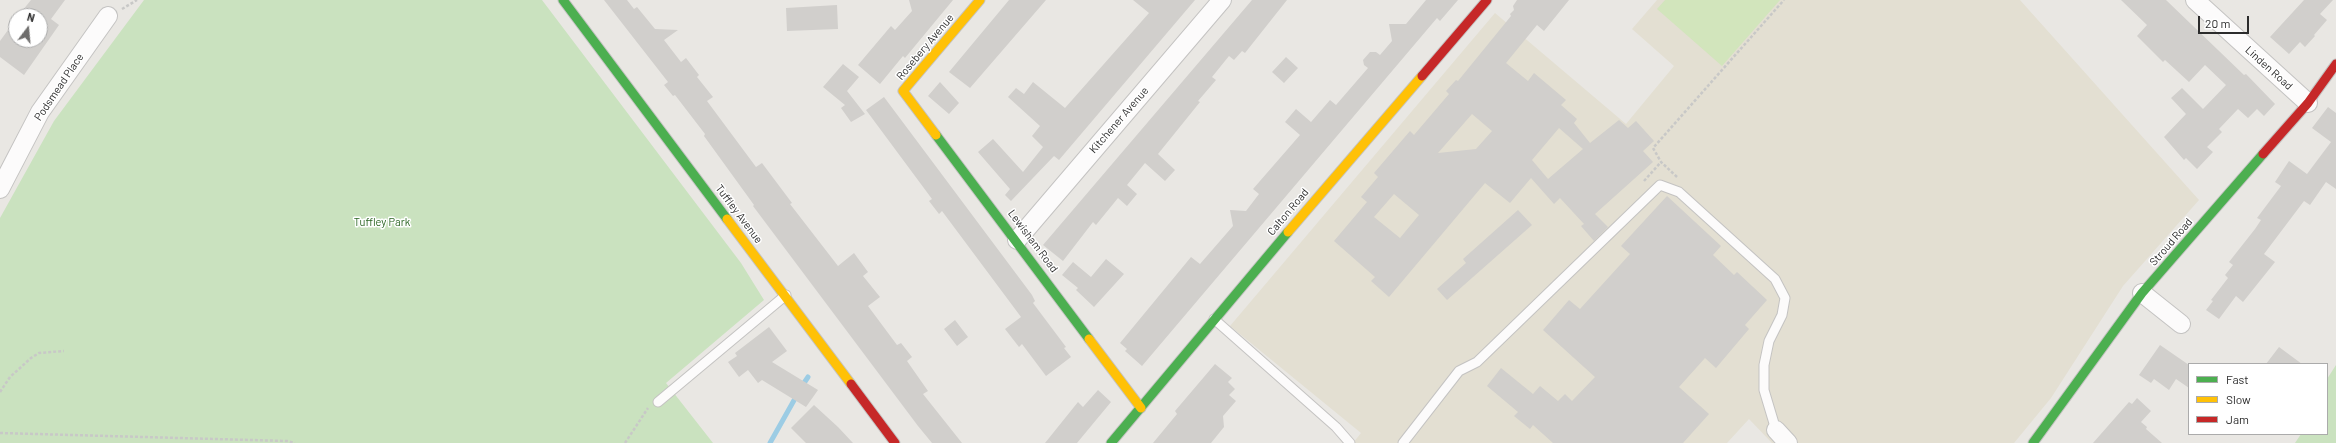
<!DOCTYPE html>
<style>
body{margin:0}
#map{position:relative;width:2336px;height:443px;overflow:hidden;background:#e9e7e3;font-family:Barlow,sans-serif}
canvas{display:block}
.legend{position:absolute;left:2188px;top:363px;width:140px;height:72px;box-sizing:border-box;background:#fff;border:1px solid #ababab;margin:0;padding:5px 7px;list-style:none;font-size:12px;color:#2c2c2c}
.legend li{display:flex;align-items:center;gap:8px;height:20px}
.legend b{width:20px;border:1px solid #ababab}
.north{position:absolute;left:8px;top:8px;width:40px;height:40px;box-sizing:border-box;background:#fff;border:1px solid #ababab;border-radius:50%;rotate:16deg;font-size:11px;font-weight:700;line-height:16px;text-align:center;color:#2c2c2c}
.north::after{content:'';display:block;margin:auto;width:14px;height:18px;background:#6e6d6c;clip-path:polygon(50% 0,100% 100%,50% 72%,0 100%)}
.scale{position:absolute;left:2198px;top:16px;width:51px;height:18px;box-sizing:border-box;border:2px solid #2c2c2c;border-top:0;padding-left:5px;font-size:12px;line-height:14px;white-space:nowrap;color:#2c2c2c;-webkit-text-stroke:3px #fff;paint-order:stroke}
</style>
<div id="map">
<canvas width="2336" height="443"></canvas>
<ul class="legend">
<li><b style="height:5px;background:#4caf50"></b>Fast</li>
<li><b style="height:5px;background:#ffc107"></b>Slow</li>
<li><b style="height:5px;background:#c62828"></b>Jam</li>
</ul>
<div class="north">N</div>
<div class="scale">20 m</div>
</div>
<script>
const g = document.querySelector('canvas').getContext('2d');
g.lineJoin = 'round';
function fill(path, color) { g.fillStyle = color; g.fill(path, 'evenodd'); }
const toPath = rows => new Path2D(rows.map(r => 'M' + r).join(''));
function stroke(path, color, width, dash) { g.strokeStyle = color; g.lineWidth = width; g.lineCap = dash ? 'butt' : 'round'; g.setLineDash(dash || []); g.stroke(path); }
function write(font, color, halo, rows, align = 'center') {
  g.font = font + ' Barlow,sans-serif'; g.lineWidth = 3; g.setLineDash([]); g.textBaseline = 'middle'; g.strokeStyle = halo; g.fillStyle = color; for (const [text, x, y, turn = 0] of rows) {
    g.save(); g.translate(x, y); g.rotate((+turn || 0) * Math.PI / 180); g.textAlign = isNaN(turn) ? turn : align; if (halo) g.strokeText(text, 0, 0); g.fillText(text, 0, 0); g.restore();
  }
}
fill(toPath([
 [1657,0,2020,0,2199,200,2123,286,2051,398,2014,443,1772,443,1749,419,1727,443,1353,443,1361,433,1230,326,1495,13,1626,124,1674,66,1632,29]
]), '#e3dfd2');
fill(toPath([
 [144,0,542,0,741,263,764,300,666,383,713,443,0,443,0,218,54,121],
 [2336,365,2336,443,2295,443,2301,434,2327,434,2327,379]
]), '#cae2bf');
fill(toPath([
 [1665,0,1780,0,1722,66,1657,9]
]), '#d2e5bc');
stroke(toPath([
 [802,386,808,377],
 [770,443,797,395]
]), '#9ccce4', 5);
fill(toPath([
 [31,0,65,0,51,19,59,25,24,75,0,57,0,41,16,19,16,40,40,40,40,16,18,16],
 [604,0,627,0,634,9,637,7,655,29,678,30,664,40,681,62,686,58,699,75,697,77,713,97,707,101,756,167,762,163,792,203,790,204,838,266,854,253,868,272,863,276,880,297,868,306,897,345,901,343,912,357,907,361,928,391,923,394,962,443,932,443,918,426,753,206,754,205,704,136,705,134,675,95,673,96,664,85,668,82],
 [909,0,953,0,905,58,903,56,880,84,858,65,891,26,895,30,912,11],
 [1009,0,1046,0,970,88,949,72],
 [1133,0,1195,0,1059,160,1054,156,1011,201,1005,195,1010,189,978,152,993,139,1023,172,1043,147,1032,136,1040,126,1008,97,1016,88,1024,94,1033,82,1065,108,1149,13],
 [1252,0,1287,0,1245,53,1242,51,1234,60,1229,56,1212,77,1216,80,1198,101,1200,102,1158,154,1175,170,1165,181,1145,163,1127,185,1137,194,1127,206,1118,198,1096,225,1093,222,1063,261,1043,245],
 [1426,0,1458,0,1440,21,1437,18,1142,366,1125,351,1127,349,1120,343,1191,257,1200,264,1233,226,1230,210,1246,211,1259,194,1253,189,1300,135,1285,122,1296,109,1311,122,1330,100,1336,105,1368,68,1364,65,1363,60,1370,52,1376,52,1380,55,1392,41,1389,24,1406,24],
 [1517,0,1569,0,1544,31,1537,25,1506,63,1528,81,1534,73,1566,100,1561,105,1577,119,1574,123,1590,143,1619,120,1628,128,1636,121,1654,141,1643,151,1653,162,1595,214,1608,227,1594,241,1581,226,1584,224,1560,198,1554,204,1531,178,1510,203,1485,183,1389,297,1371,281,1375,277,1334,241,1367,202,1361,197,1378,177,1374,173,1410,131,1414,135,1449,94,1446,91,1456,80,1458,81,1511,16,1510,14,1514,10,1513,6],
 [1472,114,1492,131,1476,149,1438,153],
 [1559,128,1583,149,1548,179,1532,160],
 [1394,194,1419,215,1400,238,1374,217],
 [2121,0,2166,0,2244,75,2246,74,2275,104,2264,116,2257,109,2248,118,2238,109,2219,129,2222,132,2207,147,2213,152,2197,169,2186,158,2184,160,2164,137,2186,114,2171,98,2182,88,2203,109,2226,85,2205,65,2189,82,2165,60,2163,62,2137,36,2147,25],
 [2304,0,2333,0,2320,14,2327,20,2314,35,2315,36,2305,47,2300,42,2289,54,2270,37],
 [837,5,838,29,787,31,786,8],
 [1286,57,1298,68,1284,83,1272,72],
 [843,64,859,77,847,91,865,114,851,122,841,108,845,105,823,87],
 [940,82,959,103,949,114,928,96],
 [884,97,1032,295,1035,301,1033,303,1066,347,1064,348,1071,357,1046,376,1022,344,1019,347,1005,329,1021,317,942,211,939,214,929,201,932,199,866,110],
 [2328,107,2336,113,2336,189,2326,182,2310,205,2304,201,2264,254,2275,262,2243,302,2236,296,2219,319,2206,310,2213,301,2211,300,2228,278,2225,275,2233,265,2229,262,2255,229,2261,220,2257,218,2281,186,2275,182,2289,161,2307,174,2331,142,2312,128],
 [1667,196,1721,246,1713,255,1734,275,1737,272,1767,300,1745,325,1749,329,1716,368,1705,358,1679,387,1709,414,1683,443,1553,443,1533,425,1530,429,1514,416,1518,412,1487,386,1501,368,1533,394,1540,386,1558,401,1565,394,1572,401,1595,377,1543,330,1569,300,1580,309,1630,254,1621,246],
 [1518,210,1532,225,1447,300,1437,289,1466,263,1463,259],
 [1106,259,1124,274,1094,307,1076,290,1078,288,1062,275,1073,262,1091,277],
 [955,320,968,337,957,346,944,329],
 [769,327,787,351,772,362,818,390,806,407,762,380,758,383,748,370,739,377,728,362,737,356,735,353],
 [2160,345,2189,365,2189,388,2176,379,2169,390,2154,379,2151,383,2139,375],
 [2279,347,2302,364,2266,364],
 [1215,364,1232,378,1228,382,1235,389,1229,395,1236,401,1223,416,1224,427,1211,443,1153,443,1177,414,1175,411],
 [1098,390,1111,402,1077,443,1045,443,1078,402,1083,407],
 [2137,398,2151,411,2141,422,2147,427,2146,429,2162,443,2093,443,2129,402,2132,404],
 [814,405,838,427,853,443,806,443,791,428]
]), '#d1cfcc');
const lane = toPath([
 [1214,319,1336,427,1350,443],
 [658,402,786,295],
 [1403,443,1459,371,1477,362,1660,185,1679,192,1775,279,1785,298,1782,315,1769,341,1764,365,1764,390,1776,430]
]);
const street = toPath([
 [2195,0,2308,103],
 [0,189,40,112,108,16],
 [1017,240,1222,0],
 [2142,293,2181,324],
 [1776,430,1788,443]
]);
const fast = toPath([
 [563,0,727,219],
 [936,135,1089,339],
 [1111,443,1288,232],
 [2033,443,2142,293,2263,154]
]);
const slow = toPath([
 [936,135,903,91,980,0],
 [727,219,851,384],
 [1288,232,1422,76],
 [1089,339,1141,408]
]);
const jam = toPath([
 [1422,76,1487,0],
 [2263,154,2308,103,2336,64],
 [851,384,895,443]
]);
stroke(lane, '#c4c3c2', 11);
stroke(street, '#c4c3c2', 20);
stroke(fast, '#c4c3c2', 11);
stroke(slow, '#c4c3c2', 11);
stroke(jam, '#c4c3c2', 11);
stroke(toPath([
 [122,9,137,0],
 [1677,177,1661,162,1653,148,1784,0],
 [1644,181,1661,162],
 [0,392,10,377,31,358,39,353,64,351],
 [0,433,287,441,295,443],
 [625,443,648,408]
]), '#c8c8c7', 2.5, [3, 2]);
stroke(lane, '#fcfbfb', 9);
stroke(street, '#fcfbfb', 18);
stroke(fast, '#4caf50', 9);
stroke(slow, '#ffc107', 9);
stroke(jam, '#c62828', 9);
write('11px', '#2c2c2c', '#fff', [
 ["Rosebery Avenue",925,47,-50],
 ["Linden Road",2269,68,42],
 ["Podsmead Place",59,87,-56],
 ["Kitchener Avenue",1119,120,-49],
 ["Calton Road",1288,212,-50],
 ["Tuffley Avenue",739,214,53],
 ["Lewisham Road",1033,241,53],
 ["Stroud Road",2171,242,-49]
]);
write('11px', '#296421', '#fff', [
 ["Tuffley Park",382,222]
]);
</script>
